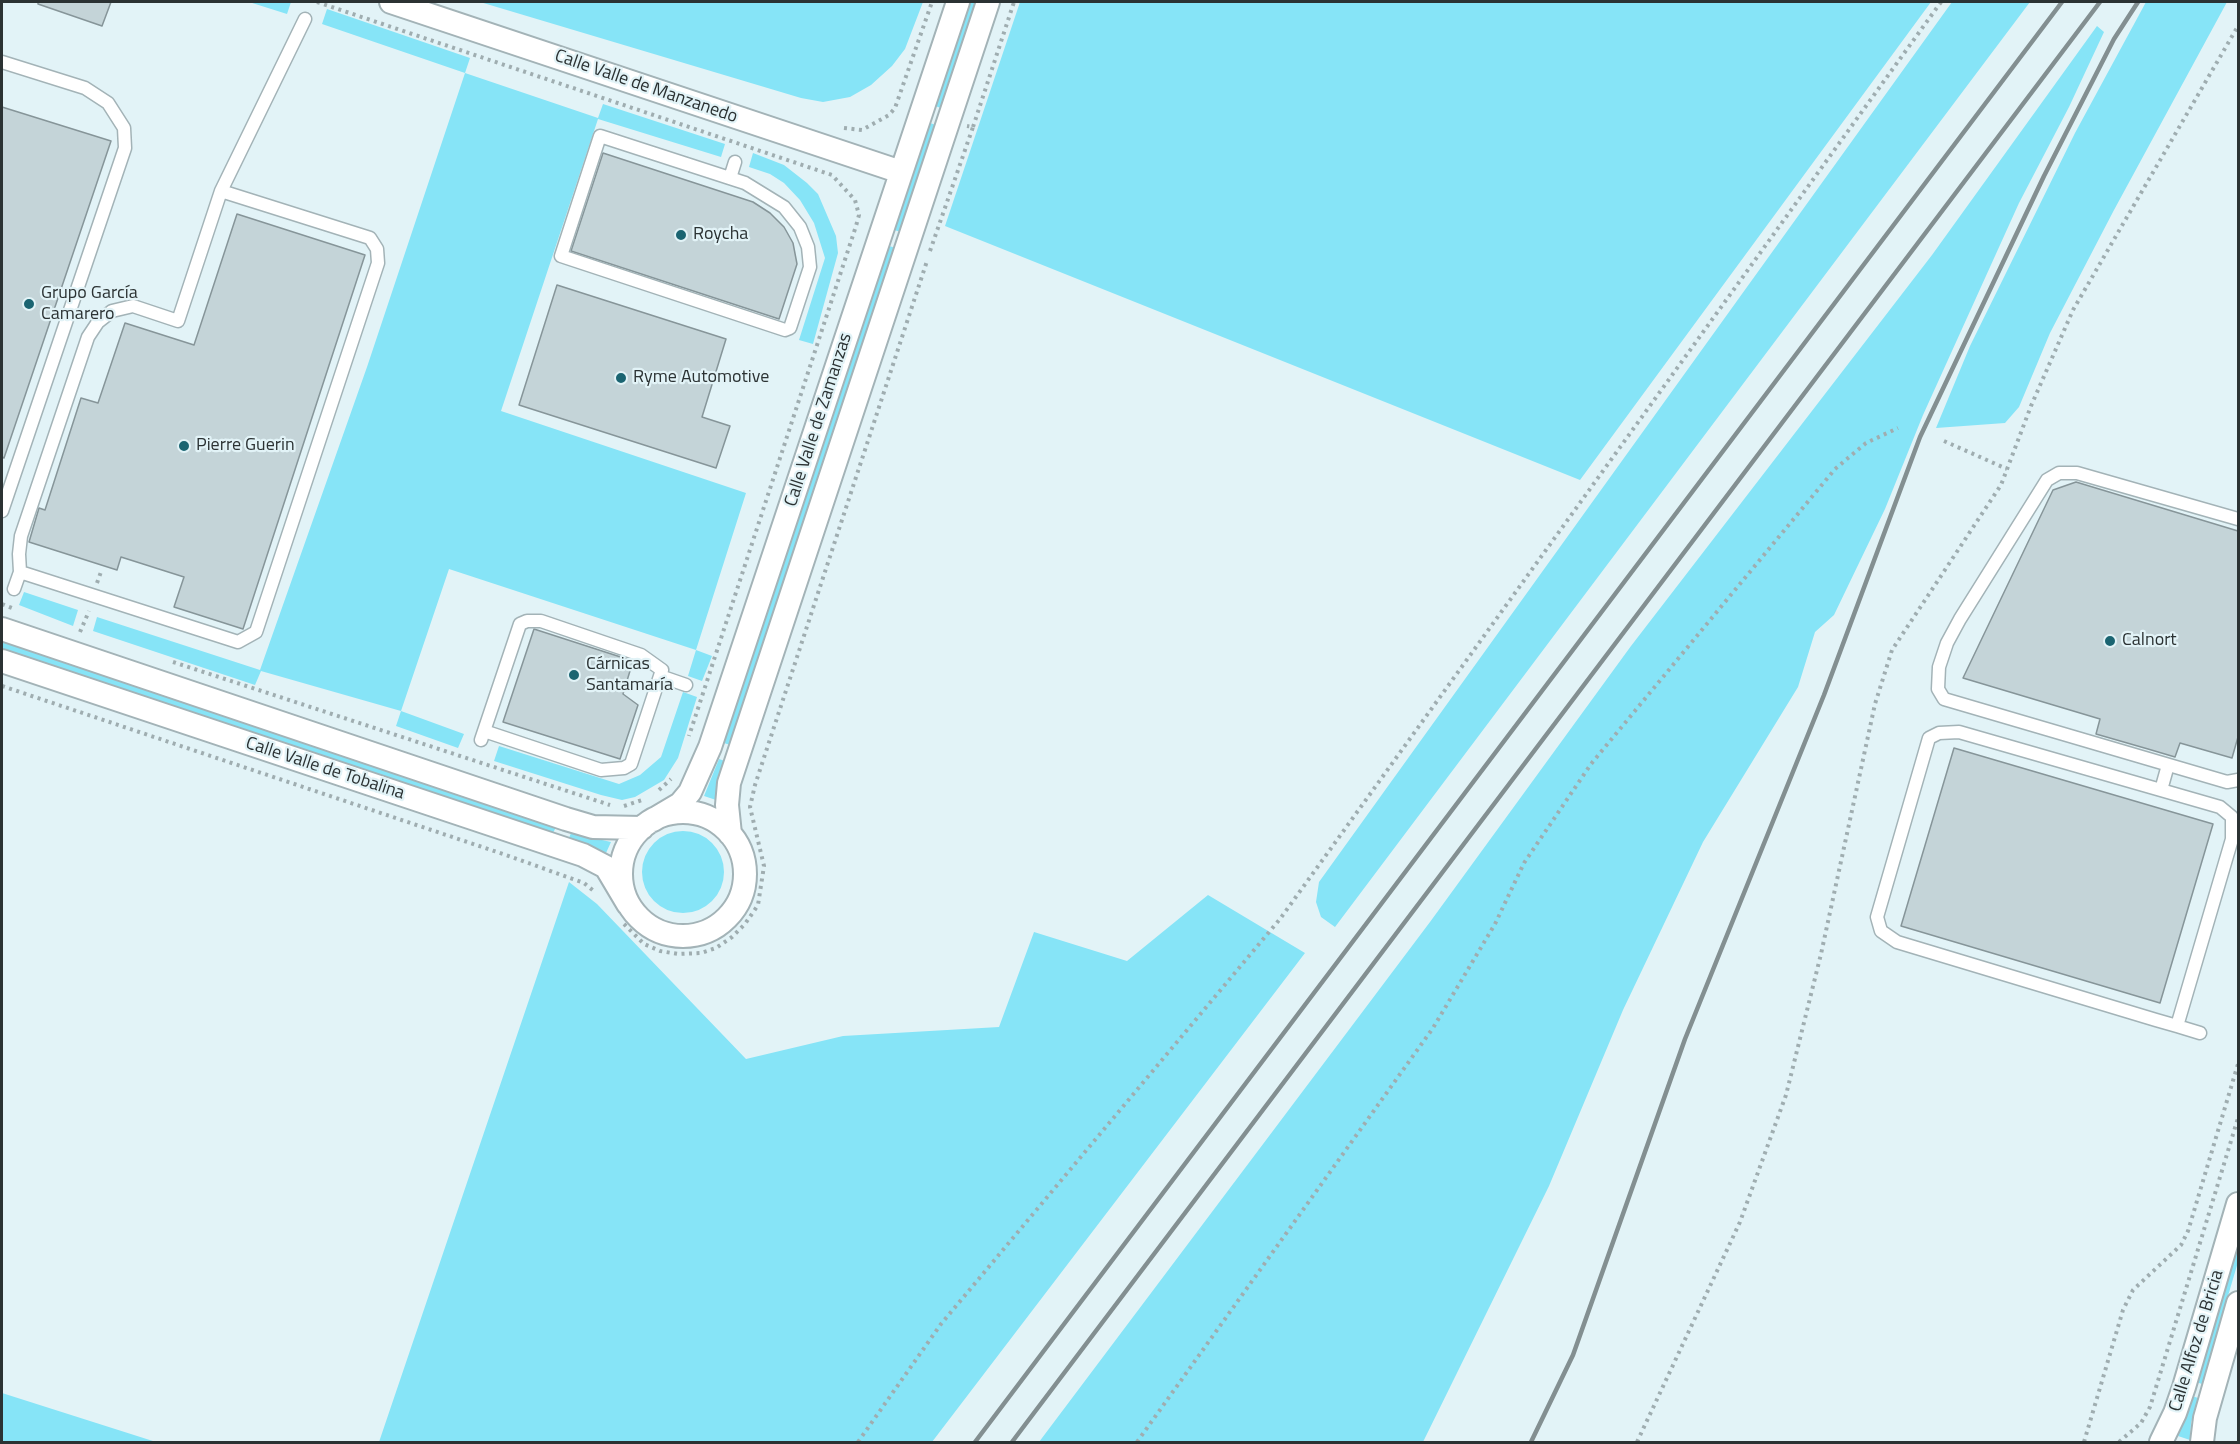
<!DOCTYPE html>
<meta charset="utf-8">
<style>
body{margin:0}
#map{position:relative;width:2240px;height:1444px;overflow:hidden;background:#e2f3f7;font-family:"Titillium Web",sans-serif}
canvas{display:block}
.frame{position:absolute;inset:0;border:3px solid #2b3233;pointer-events:none}
</style>
<div id="map">
<canvas width="2240" height="1444"></canvas>
<div class="frame"></div>
</div>
<script>
const g = document.querySelector('canvas').getContext('2d');
g.lineJoin = 'round';
function fill(path, color) { g.fillStyle = color; g.fill(path, 'evenodd'); }
const toPath = rows => new Path2D(rows.map(r => 'M' + r).join(''));
function stroke(path, color, width, dash) { g.strokeStyle = color; g.lineWidth = width; g.lineCap = dash ? 'butt' : 'round'; g.setLineDash(dash || []); g.stroke(path); }
function write(font, color, halo, rows, align = 'center') {
  g.font = font + ' "Titillium Web",sans-serif'; g.lineWidth = 4.5; g.setLineDash([]); g.textBaseline = 'middle'; g.strokeStyle = halo; g.fillStyle = color; for (const [text, x, y, turn = 0] of rows) {
    g.save(); g.translate(x, y); g.rotate((+turn || 0) * Math.PI / 180); g.textAlign = isNaN(turn) ? turn : align; if (halo) g.strokeText(text, 0, 0); g.fillText(text, 0, 0); g.restore();
  }
}
fill(toPath([
 [249,2,291,2,287,14],
 [480,2,923,2,905,49,892,66,871,85,850,97,823,102,801,98],
 [970,2,977,2,941,108,935,106],
 [1020,2,1931,2,1580,480,945,226],
 [1952,2,2030,2,1335,927,1321,917,1316,902,1319,882],
 [2146,2,2227,2,2114,210,2050,333,2019,407,2005,423,1936,428,1970,346,2075,133],
 [327,9,470,58,465,73,598,118,603,104,725,144,721,157,598,119,501,411,746,493,696,650,712,656,702,681,688,676,696,650,449,569,401,711,464,734,458,748,396,726,401,711,261,671,255,685,93,631,97,617,260,670,367,367,465,73,322,24],
 [2097,26,2104,32,2069,107,2019,203,1923,415,1885,509,1834,615,1815,632,1798,687,1703,842,1623,1010,1549,1186,1423,1442,1039,1442,1430,922,1631,646,1932,255],
 [930,123,936,125,901,232,894,230],
 [753,153,784,165,807,183,818,194,836,236,838,253,813,344,799,340,825,258,814,223,800,200,784,183,770,174,749,167],
 [889,246,896,248,730,745,724,743],
 [24,592,78,610,73,626,19,605],
 [2,642,329,751,556,827,553,833,2,649],
 [683,692,697,697,678,758,664,780,635,797,622,800,601,795,494,761,499,746,619,784,640,775,661,757],
 [719,759,725,761,716,800,704,796],
 '642 872a41 41 0 1 1 82 0a41 41 0 1 1-82 0Z',
 [571,833,611,842,606,853,569,838],
 [569,882,597,904,746,1059,843,1036,999,1027,1034,932,1127,961,1208,895,1305,953,932,1442,379,1442],
 [2238,1240,2238,1262,2202,1384,2196,1382],
 [2,1393,156,1442,2,1442],
 [2192,1396,2198,1398,2191,1423,2190,1440,2178,1436]
]), '#86e4f7');
const building = toPath([
 [38,2,111,2,102,26,38,4,38,2],
 [2,107,111,141,4,458,2,457,2,107],
 [603,153,753,202,770,213,784,227,793,243,797,264,779,319,571,251,603,153],
 [237,214,365,255,243,629,174,607,184,577,121,557,117,570,29,542,39,508,45,510,81,398,98,403,125,323,194,345,237,214],
 [557,285,726,339,702,417,730,426,716,468,519,405,557,285],
 [2076,482,2238,531,2238,737,2232,758,2180,743,2175,757,2148,749,2096,734,2100,719,1963,678,2053,490,2076,482],
 [534,629,633,661,623,694,638,705,620,759,503,722,534,629],
 [1954,748,2213,824,2160,1003,1901,926,1954,748]
]);
fill(building, '#c4d4d8');
stroke(building, '#869599', 1.5);
const service = toPath([
 [2,62,85,88,108,103,124,128,125,148,2,511],
 [600,136,745,183,784,207,800,227,808,247,810,267,790,328,785,330,561,256,600,136],
 [730,178,735,162],
 [221,191,370,238,377,249,378,263,256,632,238,642,20,572,19,554,21,536,88,337,98,322,112,311,133,306,178,321,221,191,305,19],
 [2238,519,2077,473,2059,473,2047,480,1960,619,1947,643,1939,667,1938,689,1944,699,2227,782,2238,780],
 [14,589,20,572],
 [660,676,686,685],
 [481,740,520,624,527,621,541,621,641,655,662,670,631,764,624,768,601,770,484,731],
 [2161,790,2168,765],
 [2177,1026,2232,839,2232,817,2220,807,1959,732,1939,733,1929,738,1877,917,1881,931,1897,942,2156,1020,2177,1026,2200,1033]
]);
const minor = toPath([
 [391,2,901,172],
 [2,629,566,819,593,827,642,828],
 [2,661,583,855,606,867,628,904],
 '621 874a62 62 0 1 1 124 0a62 62 0 1 1-124 0Z',
 [653,820,680,804,690,792,710,747,958,2],
 [730,834,727,805,729,783,988,2],
 [2161,1442,2175,1413,2184,1387,2238,1204],
 [2202,1442,2205,1418,2238,1303]
]);
stroke(service, '#a3b3b7', 15);
stroke(minor, '#a3b3b7', 26);
stroke(toPath([
 [317,2,832,175,855,200,859,215,856,226,689,736],
 [973,127,1014,2],
 [844,128,862,130,889,115,895,108,932,2],
 [930,251,973,127,967,126],
 [1944,441,2007,469],
 [97,583,102,569],
 [2,604,12,608],
 [80,632,89,611],
 [173,662,610,805],
 [2,686,506,855,584,883,595,892],
 [659,790,671,779],
 [624,806,642,800],
 [624,924,644,944,660,951,678,954,701,953,716,948,732,937,745,924,758,905,764,866,750,807,755,785,927,261],
 [858,1442,941,1324,1280,919,1941,2],
 [1137,1442,1433,1028,1495,924,1524,863,1591,764,1835,469,1866,443,1898,428],
 [1637,1442,1740,1222,1786,1095,1821,954,1875,704,1892,650,2001,485,2031,406,2073,310,2238,26],
 [2084,1442,2123,1310,2133,1290,2181,1245,2188,1231,2238,1064],
 [2119,1442,2141,1423,2150,1407,2238,1118]
]), '#9fadb0', 4, [3, 4.5]);
stroke(service, '#fff', 12);
stroke(minor, '#fff', 22);
stroke(toPath([
 [975,1442,2062,2],
 [1012,1442,2100,2],
 [1531,1442,1573,1355,1685,1039,1824,695,1920,437,2044,176,2114,39,2138,2]
]), '#838f91', 4.5);
for (const [x, y, r, color] of [
 [681,235,6,"#1a6471"],
 [29,304,6,"#1a6471"],
 [621,378,6,"#1a6471"],
 [184,446,6,"#1a6471"],
 [2110,641,6,"#1a6471"],
 [574,675,6,"#1a6471"]
]) { const dot = new Path2D(); dot.arc(x, y, r, 0, 2 * Math.PI); g.fillStyle = color; g.fill(dot); stroke(dot, '#e2f3f7', 2); }
write('18px', '#2b3233', '#e2f3f7', [
 ["Calle Valle de Manzanedo",646,87,19],
 ["Calle Valle de Zamanzas",819,420,-72],
 ["Calle Valle de Tobalina",325,769,18],
 ["Calle Alfoz de Bricia",2197,1341,-73]
]);
write('18px', '#2b3233', '#e2f3f7', [
 ["Roycha",693,235],
 ["Grupo García",41,294],
 ["Camarero",41,315],
 ["Ryme Automotive",633,378],
 ["Pierre Guerin",196,446],
 ["Calnort",2122,641],
 ["Cárnicas",586,665],
 ["Santamaría",586,686]
], 'left');
</script>
